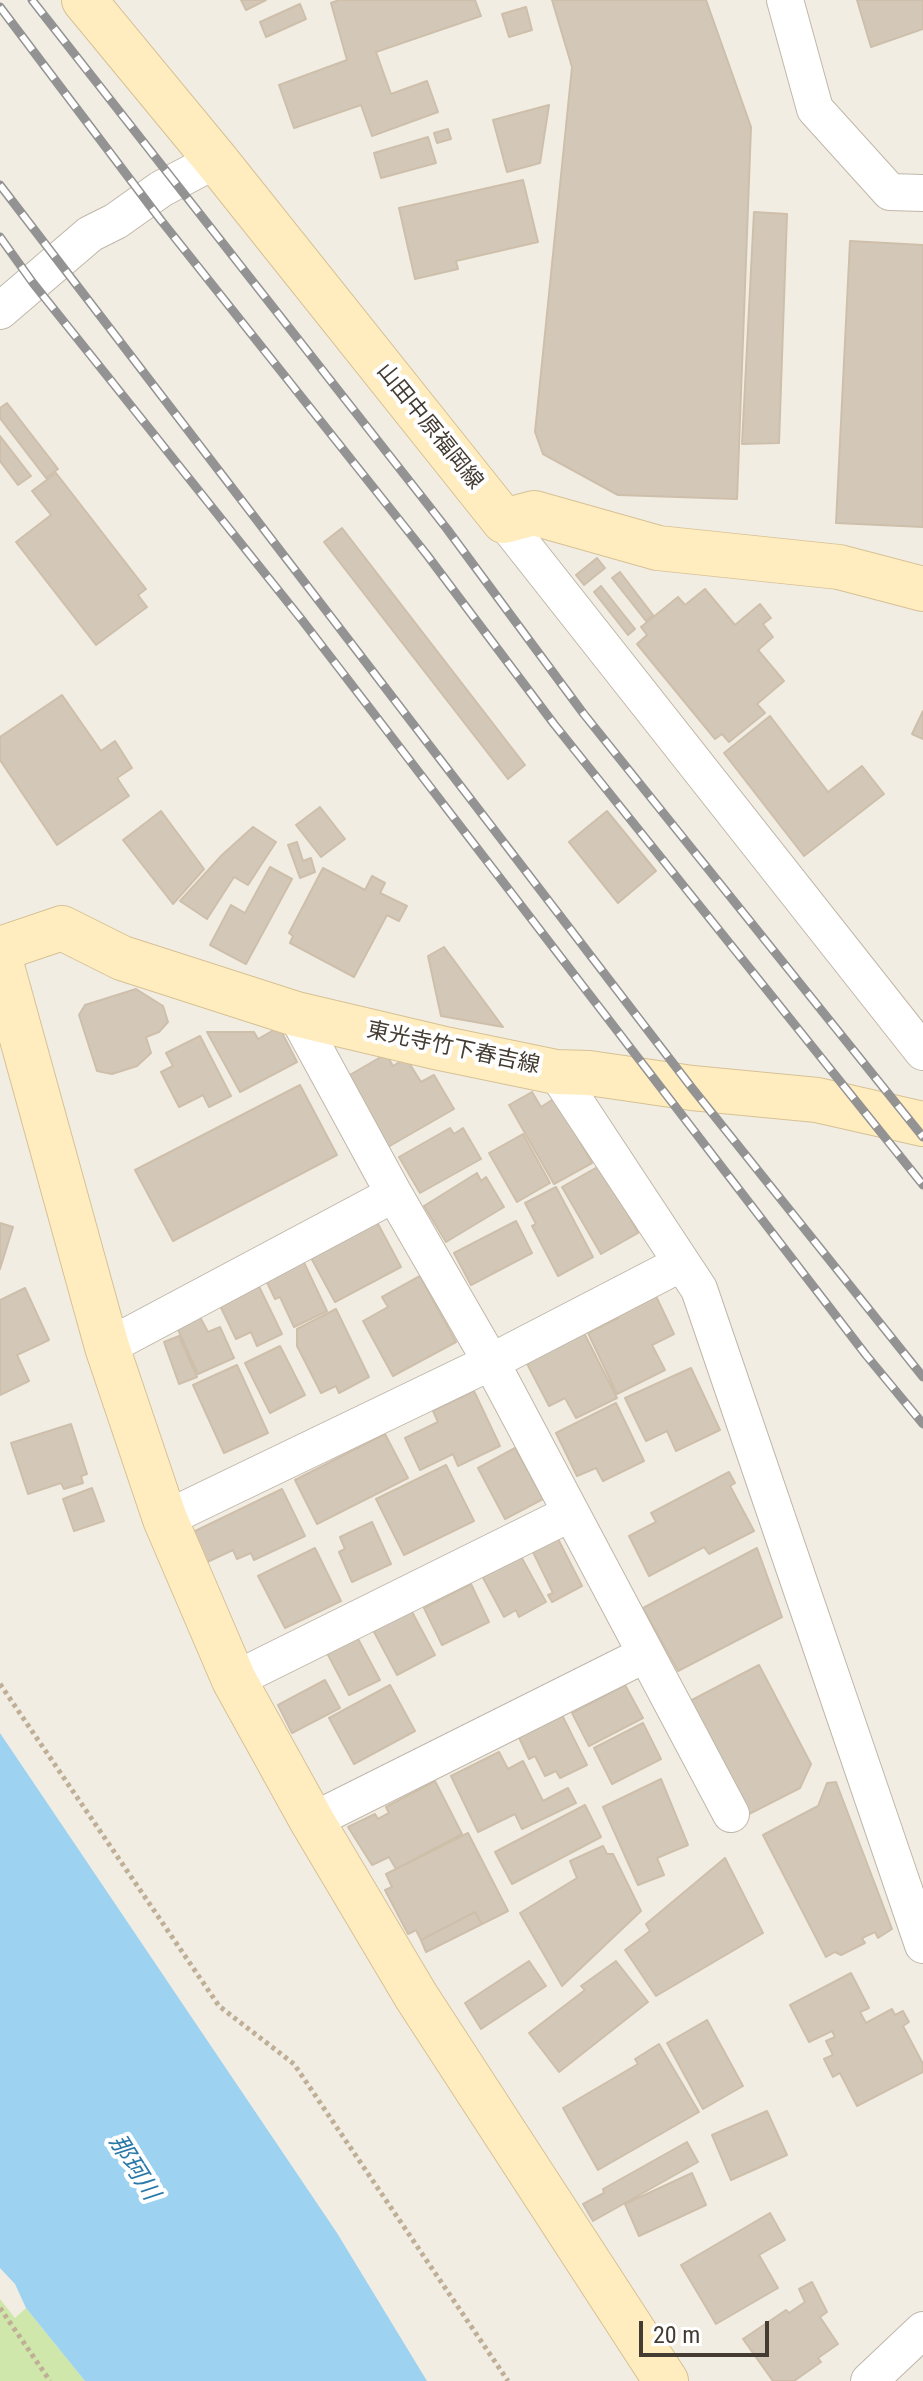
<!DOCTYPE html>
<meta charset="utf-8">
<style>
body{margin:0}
#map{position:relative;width:923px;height:2381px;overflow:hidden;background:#f2ede3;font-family:"Roboto Condensed",sans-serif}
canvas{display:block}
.scale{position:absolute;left:639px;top:2321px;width:130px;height:36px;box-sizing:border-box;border:4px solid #443c33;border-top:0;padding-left:10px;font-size:24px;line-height:28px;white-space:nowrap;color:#443c33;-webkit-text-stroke:6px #fff;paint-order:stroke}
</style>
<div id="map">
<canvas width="923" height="2381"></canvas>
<div class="scale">20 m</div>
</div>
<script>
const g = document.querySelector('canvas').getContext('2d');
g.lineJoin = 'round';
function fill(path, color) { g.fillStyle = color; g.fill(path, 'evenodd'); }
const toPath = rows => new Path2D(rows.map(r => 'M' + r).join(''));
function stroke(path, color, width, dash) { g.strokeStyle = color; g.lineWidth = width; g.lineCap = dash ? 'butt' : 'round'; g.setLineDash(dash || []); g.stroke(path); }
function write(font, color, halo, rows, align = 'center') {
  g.font = font + ' "Roboto Condensed","Noto Sans JP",sans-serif'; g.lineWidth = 8; g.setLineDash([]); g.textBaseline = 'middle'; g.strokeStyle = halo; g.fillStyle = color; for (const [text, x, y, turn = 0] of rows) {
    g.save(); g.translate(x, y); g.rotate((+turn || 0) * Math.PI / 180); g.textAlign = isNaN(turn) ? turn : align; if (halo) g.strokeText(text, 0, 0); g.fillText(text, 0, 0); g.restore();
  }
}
fill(toPath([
 [0,2299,15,2318,26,2308,85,2381,0,2381]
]), '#cfe7aa');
fill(toPath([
 [0,1733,337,2233,427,2381,85,2381,26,2308,15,2284,0,2268]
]), '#9dd2f1');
const building = toPath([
 [241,0,266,0,246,10,241,0],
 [339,0,475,0,481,16,376,52,391,94,427,81,438,112,372,136,361,105,294,128,279,85,347,60,331,3,339,0],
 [552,0,706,0,751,127,737,499,618,495,543,454,535,432,572,67,552,0],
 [857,0,923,0,923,29,871,47,857,0],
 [300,4,306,19,266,37,260,22,300,4],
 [526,7,532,30,509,37,502,14,526,7],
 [549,105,540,163,507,172,493,120,549,105],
 [448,129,451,139,437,143,434,133,448,129],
 [428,137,436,163,381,178,374,153,428,137],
 [523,180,538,242,456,261,458,269,415,279,399,208,523,180],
 [754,212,787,214,779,443,742,444,754,212],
 [850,241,923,245,923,527,836,523,850,241],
 [7,403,58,469,46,478,0,418,0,408,7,403],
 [0,436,31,476,18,485,0,461,0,436],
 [56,473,146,589,138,595,147,607,96,645,16,542,51,515,32,491,56,473],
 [342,528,525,765,508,779,324,542,342,528],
 [597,558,605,568,584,585,576,575,597,558],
 [620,572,653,615,646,621,612,578,620,572],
 [601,586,635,629,628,635,594,592,601,586],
 [705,589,735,625,760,604,771,618,763,624,773,637,758,650,784,681,757,704,765,713,729,742,722,734,715,739,637,644,647,635,641,627,678,597,685,605,705,589],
 [62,695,101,751,115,741,132,768,117,778,129,796,57,845,0,760,0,737,62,695],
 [923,711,923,739,912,734,923,711],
 [770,716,828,792,862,766,884,794,804,856,724,753,770,716],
 [320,807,345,839,321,857,296,825,320,807],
 [161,811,204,869,173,904,123,840,161,811],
 [607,811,656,871,618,903,569,842,607,811],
 [253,827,276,842,248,885,234,877,207,919,180,901,222,855,253,827],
 [297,842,303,861,311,858,315,872,300,878,288,845,297,842],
 [270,867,292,879,246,964,210,945,231,905,245,913,270,867],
 [323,868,365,890,372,876,385,883,380,893,407,906,399,921,387,915,354,977,290,943,293,936,289,933,323,868],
 [444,947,503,1027,441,1016,428,956,444,947],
 [136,989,163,1006,168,1022,159,1032,146,1037,151,1053,137,1066,112,1074,97,1071,79,1015,85,1005,136,989],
 [279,1027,297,1062,240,1092,207,1032,254,1032,258,1039,279,1027],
 [200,1036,231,1096,209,1107,203,1095,179,1107,161,1072,173,1066,166,1053,200,1036],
 [386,1054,393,1066,406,1058,421,1082,434,1075,454,1109,388,1147,348,1076,386,1054],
 [300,1085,337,1155,173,1241,135,1170,300,1085],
 [532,1092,541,1107,555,1098,592,1163,554,1184,509,1105,532,1092],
 [450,1128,454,1134,463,1128,481,1159,420,1193,399,1157,450,1128],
 [523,1134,550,1183,517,1202,489,1153,523,1134],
 [601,1165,638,1233,601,1254,562,1187,601,1165],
 [477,1173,481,1181,486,1177,504,1207,446,1242,424,1206,477,1173],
 [556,1187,593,1257,558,1276,532,1226,536,1224,525,1203,556,1187],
 [370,1209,401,1267,335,1302,304,1245,370,1209],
 [516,1221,532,1253,471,1285,454,1253,516,1221],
 [0,1223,13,1227,0,1269,0,1223],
 [297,1248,327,1311,294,1327,280,1297,275,1299,263,1274,297,1248],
 [252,1272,282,1334,257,1346,251,1332,236,1339,213,1291,252,1272],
 [420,1276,456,1342,393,1376,363,1321,388,1307,382,1297,420,1276],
 [25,1288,49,1340,17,1355,29,1381,0,1395,0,1300,25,1288],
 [654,1292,674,1334,652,1345,665,1370,617,1394,588,1333,618,1318,615,1312,654,1292],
 [193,1304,208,1332,220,1327,234,1358,198,1374,171,1314,193,1304],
 [336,1309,369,1377,339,1393,336,1386,321,1393,297,1346,297,1329,336,1309],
 [582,1329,617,1398,576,1418,565,1398,549,1406,524,1358,582,1329],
 [179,1336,197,1377,179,1384,164,1342,179,1336],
 [280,1346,305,1395,270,1413,245,1363,280,1346],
 [237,1365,268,1433,224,1453,193,1385,237,1365],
 [691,1368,720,1430,676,1451,667,1431,646,1441,625,1398,691,1368],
 [474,1391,500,1446,458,1466,453,1454,420,1470,405,1438,438,1422,433,1411,474,1391],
 [616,1403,644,1461,603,1481,596,1468,577,1476,556,1433,616,1403],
 [71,1424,87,1474,81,1476,83,1483,64,1489,61,1483,28,1494,11,1443,71,1424],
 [385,1434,408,1478,317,1524,295,1480,385,1434],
 [515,1448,543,1499,505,1519,478,1468,515,1448],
 [446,1465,474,1521,404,1555,376,1499,446,1465],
 [729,1472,735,1483,730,1486,754,1531,709,1554,704,1547,649,1576,629,1536,656,1522,651,1513,729,1472],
 [92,1488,104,1521,74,1531,63,1499,92,1488],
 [282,1489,305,1536,254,1560,251,1553,237,1559,233,1550,203,1564,189,1534,282,1489],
 [372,1522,391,1564,352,1582,339,1552,345,1549,340,1537,372,1522],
 [557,1537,582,1586,552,1602,548,1595,553,1593,532,1550,557,1537],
 [315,1548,341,1601,285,1628,258,1576,315,1548],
 [757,1548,782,1617,678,1671,643,1608,757,1548],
 [519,1553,546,1602,519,1617,516,1610,504,1617,481,1574,519,1553],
 [471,1584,489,1622,442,1645,424,1608,471,1584],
 [411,1610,435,1655,397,1675,373,1630,411,1610],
 [357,1637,380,1680,349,1695,327,1653,357,1637],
 [759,1665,811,1764,800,1788,749,1814,690,1701,759,1665],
 [325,1680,340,1708,292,1733,278,1705,325,1680],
 [390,1685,415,1731,354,1764,329,1718,390,1685],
 [625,1685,643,1718,589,1746,572,1713,625,1685],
 [559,1709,587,1765,560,1778,556,1771,545,1776,535,1756,529,1759,516,1731,559,1709],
 [643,1723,661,1759,612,1784,594,1748,643,1723],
 [499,1752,508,1769,523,1761,543,1801,568,1788,576,1803,522,1829,515,1814,478,1832,451,1776,499,1752],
 [661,1779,688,1845,657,1858,664,1875,638,1885,603,1807,661,1779],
 [435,1781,462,1834,396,1869,389,1857,372,1865,348,1827,375,1814,378,1819,389,1813,386,1807,435,1781],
 [836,1782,892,1929,878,1938,875,1932,862,1938,865,1943,841,1955,835,1952,826,1957,763,1835,818,1806,827,1783,836,1782],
 [585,1805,601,1837,512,1884,495,1852,585,1805],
 [468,1833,508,1911,482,1924,475,1912,421,1940,416,1930,408,1934,385,1890,392,1887,386,1874,468,1833],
 [603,1846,607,1854,613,1854,641,1911,562,1986,520,1913,577,1878,570,1861,603,1846],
 [725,1858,763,1933,656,1996,625,1950,650,1931,646,1924,725,1858],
 [475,1912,482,1924,426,1952,421,1940,475,1912],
 [529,1961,546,1986,481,2029,465,2003,529,1961],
 [616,1961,648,2002,559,2072,529,2033,585,1990,581,1986,616,1961],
 [851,1973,869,2008,860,2012,866,2023,892,2009,895,2015,903,2011,909,2022,903,2026,923,2064,923,2072,857,2106,840,2073,833,2077,824,2059,833,2055,826,2041,835,2037,832,2031,809,2042,790,2005,851,1973],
 [707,2020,743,2086,703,2109,667,2043,707,2020],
 [659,2044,699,2112,598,2170,563,2108,638,2064,635,2059,659,2044],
 [767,2111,787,2155,731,2180,712,2135,767,2111],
 [687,2142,698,2162,593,2221,583,2204,604,2193,603,2189,687,2142],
 [692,2173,706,2205,639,2236,625,2204,692,2173],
 [770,2213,785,2240,759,2255,778,2288,716,2324,681,2265,770,2213],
 [812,2282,827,2312,820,2317,838,2344,818,2358,821,2362,794,2381,773,2381,743,2339,786,2310,789,2313,805,2302,799,2289,812,2282]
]);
fill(building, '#d3c8b8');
stroke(building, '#cebfab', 2);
const street = toPath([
 [785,0,815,109,890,192,923,193],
 [0,311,90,234,116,221,161,189,216,160],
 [504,521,923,1052],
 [296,1014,394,1194,491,1362,731,1814],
 [556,1072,699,1289,923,1945],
 [107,1347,394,1194],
 [165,1519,491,1362,680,1264],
 [234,1680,571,1513],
 [312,1821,646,1654],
 [869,2381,923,2330]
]);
const secondary = toPath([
 [84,0,216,160,504,521,534,513,658,548,839,567,923,589],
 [0,949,62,928,122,958,296,1014,440,1048,556,1072,589,1073,692,1088,817,1100,923,1124],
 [0,959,107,1347,165,1519,234,1680,312,1821,416,1996,666,2381]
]);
stroke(street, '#c0b7a9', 38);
stroke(secondary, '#d6c194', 46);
stroke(toPath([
 [0,1684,219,2006,294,2064,508,2381],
 [0,2308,50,2381]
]), '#bfaf97', 5, [4, 4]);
stroke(street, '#fff', 36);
stroke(secondary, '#ffedc0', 44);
const rail = toPath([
 [32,0,447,529,583,713,923,1137],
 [0,7,160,219,427,555,554,724,923,1185],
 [0,185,692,1088,923,1377],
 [0,237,33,283,302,620,866,1355,923,1424]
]);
stroke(rail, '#939393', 9);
stroke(rail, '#fff', 6, [18]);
write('22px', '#443c33', '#fff', [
 ["山田中原福岡線",429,427,51],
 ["東光寺竹下春吉線",453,1049,12]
]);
write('italic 24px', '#2b79a8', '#fff', [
 ["那珂川",133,2168,58]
]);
</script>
